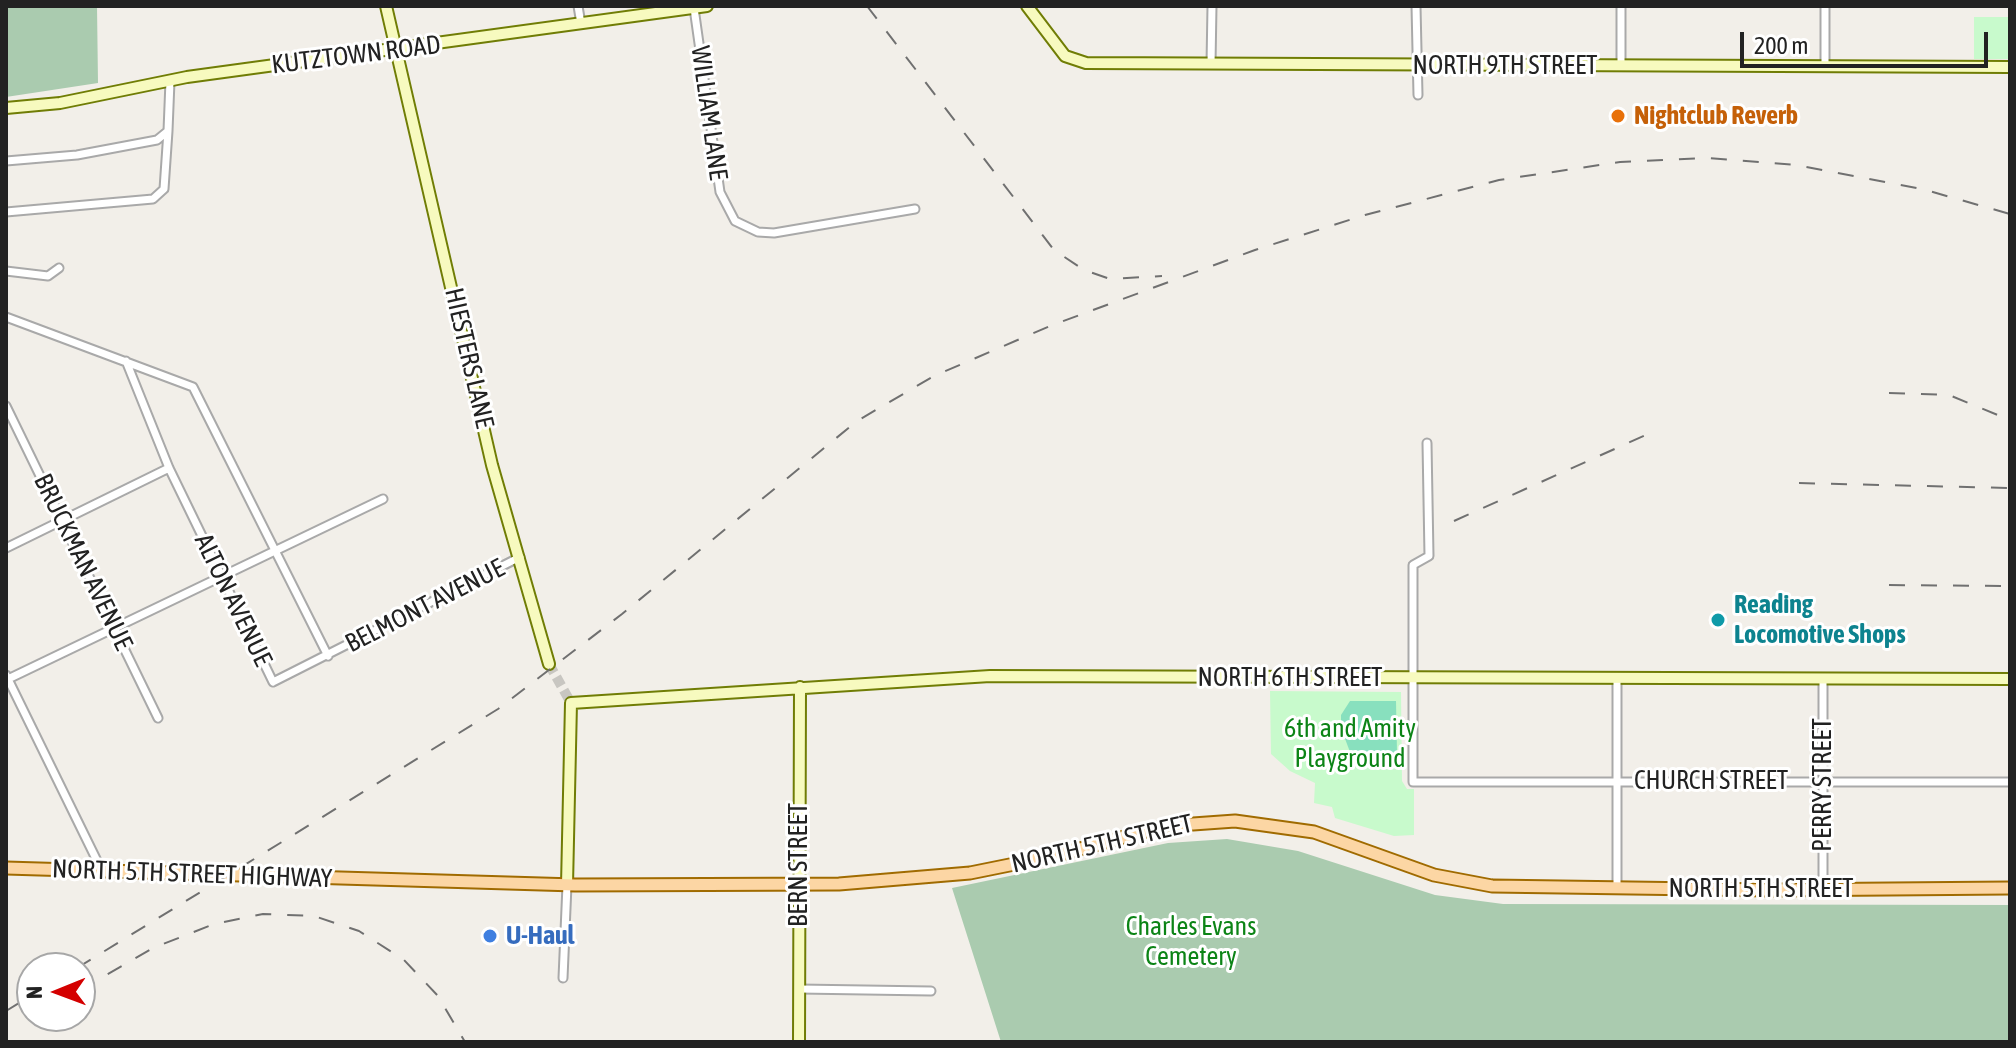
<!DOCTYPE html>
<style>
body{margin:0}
#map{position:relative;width:2016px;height:1048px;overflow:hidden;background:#f2efe9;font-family:"Asap Condensed",sans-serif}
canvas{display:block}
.frame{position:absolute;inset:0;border:8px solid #222;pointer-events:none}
.north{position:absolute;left:16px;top:952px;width:80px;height:80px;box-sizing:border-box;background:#fff;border:2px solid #a7a7a7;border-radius:50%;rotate:269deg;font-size:22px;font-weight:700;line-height:32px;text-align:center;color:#222}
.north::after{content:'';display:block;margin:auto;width:28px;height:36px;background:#d40000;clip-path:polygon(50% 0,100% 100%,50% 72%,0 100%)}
.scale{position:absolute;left:1740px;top:32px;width:248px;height:36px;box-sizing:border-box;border:4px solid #222;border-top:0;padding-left:10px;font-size:24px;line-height:28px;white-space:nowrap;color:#222;-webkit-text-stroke:6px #fff;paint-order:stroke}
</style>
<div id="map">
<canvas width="2016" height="1048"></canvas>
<div class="frame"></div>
<div class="north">N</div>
<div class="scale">200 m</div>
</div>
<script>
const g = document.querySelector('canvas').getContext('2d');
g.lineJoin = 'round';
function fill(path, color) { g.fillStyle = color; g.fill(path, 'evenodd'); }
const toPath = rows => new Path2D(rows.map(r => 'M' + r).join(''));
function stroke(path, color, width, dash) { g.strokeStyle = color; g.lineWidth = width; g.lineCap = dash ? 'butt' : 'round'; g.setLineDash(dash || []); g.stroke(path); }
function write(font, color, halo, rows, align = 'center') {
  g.font = font + ' "Asap Condensed",sans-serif'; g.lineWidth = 6; g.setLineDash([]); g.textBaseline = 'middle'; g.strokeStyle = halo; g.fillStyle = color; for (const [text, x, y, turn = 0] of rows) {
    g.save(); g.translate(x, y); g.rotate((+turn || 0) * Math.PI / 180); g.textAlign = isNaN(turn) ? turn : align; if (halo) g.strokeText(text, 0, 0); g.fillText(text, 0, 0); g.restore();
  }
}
fill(toPath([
 [6,6,97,6,98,83,6,97],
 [1227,839,1298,851,1435,895,1503,904,2010,905,2010,1042,1001,1042,952,888,1168,843]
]), '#aacbaf');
fill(toPath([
 [1974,17,2010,17,2010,59,1974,59],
 [1270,691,1401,692,1402,781,1407,789,1414,789,1414,835,1394,836,1335,818,1332,807,1314,803,1315,783,1290,771,1271,754]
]), '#c8facc');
fill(toPath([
 [1350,701,1396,701,1397,753,1371,760,1350,752,1341,728,1341,715]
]), '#88e0be');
stroke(toPath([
 [549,664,571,703]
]), '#c8c6c1', 10, [10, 5]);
const street = toPath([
 [578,6,581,24],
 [1416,6,1418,95],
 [694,8,720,192,735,221,758,232,774,233,915,209],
 [1211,64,1212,6],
 [1621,66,1621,6],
 [1825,66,1825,6],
 [6,161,77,155,157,140,168,131,170,81],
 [6,212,153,199,164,189,168,131],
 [6,271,48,276,59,268],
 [6,317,193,387,328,656],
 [126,361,169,468,273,682,520,557],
 [6,406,158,718],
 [1427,443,1429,556,1413,565,1413,782,2010,782],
 [6,548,169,468],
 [6,675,102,871],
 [1823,679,1823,890],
 [6,680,383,499],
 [1617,886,1617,679],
 [563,978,567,885],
 [799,989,931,991]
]);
const secondary = toPath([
 [386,6,492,465,549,664],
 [1027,6,1065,56,1086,63,2010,67],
 [6,108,60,103,187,77,707,6],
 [567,885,571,703,990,676,2010,679],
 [799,1042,800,687]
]);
const primary = toPath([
 [6,868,575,885,839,884,970,873,1054,856,1165,826,1235,821,1314,832,1434,875,1492,886,1770,890,2010,888]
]);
stroke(street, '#a9a9a9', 11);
stroke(secondary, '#707d05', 14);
stroke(primary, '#a06b00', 15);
stroke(street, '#fff', 7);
stroke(secondary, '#f7fabf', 10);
stroke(primary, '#fcd6a4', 11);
stroke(toPath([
 [867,6,1054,250,1084,270,1110,279,1162,276],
 [1889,393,1949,395,2010,420],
 [1799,483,2010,488],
 [1454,521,1648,434],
 [1889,585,2010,586],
 [77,968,498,709,622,614,857,421,934,376,1050,326,1255,250,1365,215,1499,180,1620,162,1707,158,1796,165,1922,189,2010,214],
 [80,990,153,948,214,924,263,914,314,916,359,931,404,960,438,996,465,1042],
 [6,1011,32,995]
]), '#707070', 2, [16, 16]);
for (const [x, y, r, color] of [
 [1618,116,8,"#e8710a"],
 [1718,620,8,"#0f9aa8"],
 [490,936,8,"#3f7fe0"]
]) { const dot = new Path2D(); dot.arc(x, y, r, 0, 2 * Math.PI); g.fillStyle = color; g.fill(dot); stroke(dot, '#fff', 3); }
write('26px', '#222', '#fff', [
 ["KUTZTOWN ROAD",356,55,-7],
 ["NORTH 9TH STREET",1505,66],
 ["WILLIAM LANE",709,113,82],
 ["HIESTERS LANE",469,358,77],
 ["BRUCKMAN AVENUE",83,562,64],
 ["ALTON AVENUE",233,600,64],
 ["BELMONT AVENUE",425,606,-27],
 ["NORTH 6TH STREET",1290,678],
 ["CHURCH STREET",1711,781],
 ["PERRY STREET",1823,785,-90],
 ["NORTH 5TH STREET",1102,844,-13],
 ["BERN STREET",799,865,-90],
 ["NORTH 5TH STREET HIGHWAY",192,874,2],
 ["NORTH 5TH STREET",1761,889]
]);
write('bold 26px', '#c56008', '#fff', [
 ["Nightclub Reverb",1634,116]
], 'left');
write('bold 26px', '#0d838f', '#fff', [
 ["Reading",1734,605],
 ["Locomotive Shops",1734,635]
], 'left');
write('26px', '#0c8416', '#fff', [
 ["6th and Amity",1350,729],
 ["Playground",1350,759],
 ["Charles Evans",1191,927],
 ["Cemetery",1191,957]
]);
write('bold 26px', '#366cbe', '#fff', [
 ["U-Haul",506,936]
], 'left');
</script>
